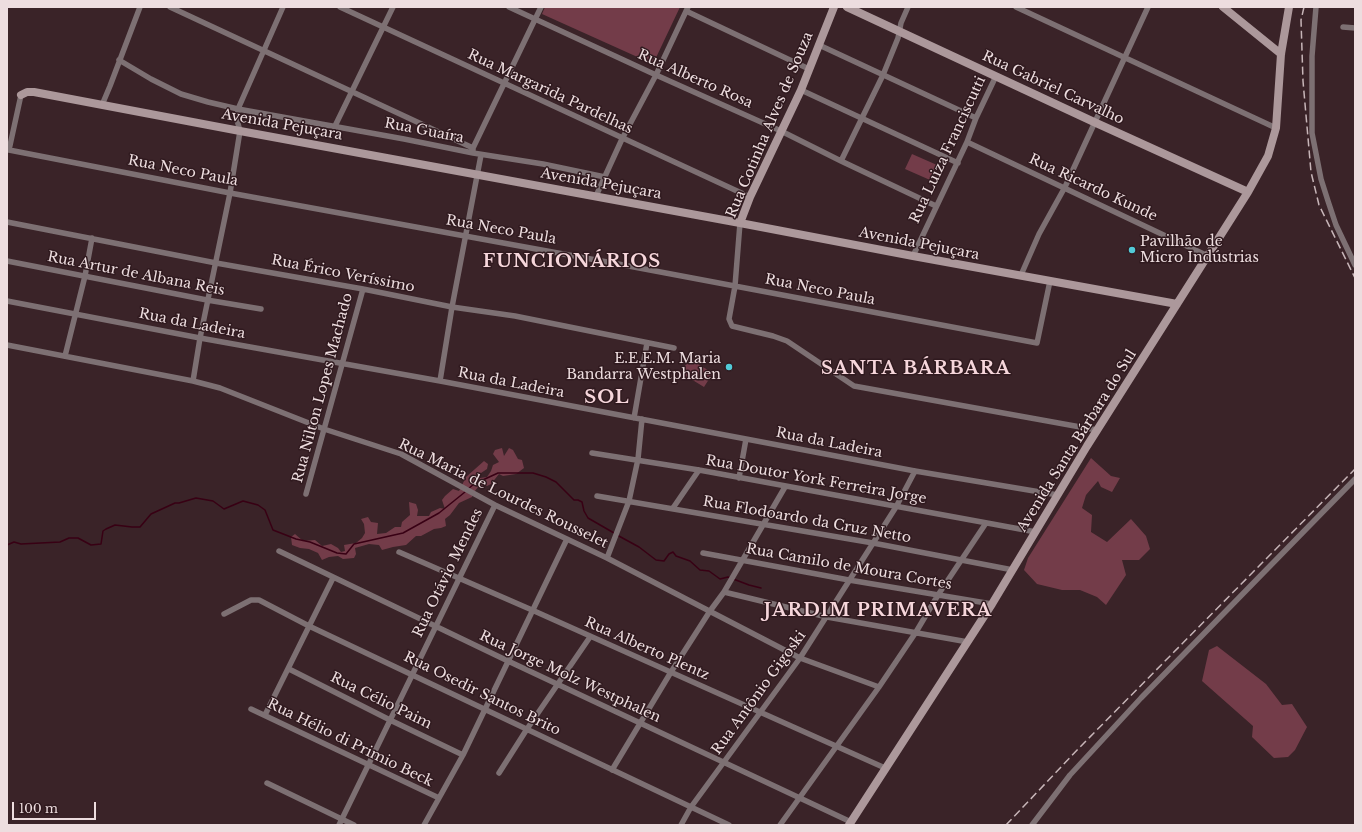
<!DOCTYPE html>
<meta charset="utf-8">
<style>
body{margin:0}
#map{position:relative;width:1362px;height:832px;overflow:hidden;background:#3a2328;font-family:"Libre Baskerville",serif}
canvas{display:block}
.frame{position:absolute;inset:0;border:8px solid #eddddf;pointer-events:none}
.scale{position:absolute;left:12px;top:802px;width:84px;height:18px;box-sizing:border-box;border:2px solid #eddddf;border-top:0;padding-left:5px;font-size:12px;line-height:14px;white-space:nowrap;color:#eddddf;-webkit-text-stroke:3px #301a1f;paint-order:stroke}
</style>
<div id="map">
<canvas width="1362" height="832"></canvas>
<div class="frame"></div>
<div class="scale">100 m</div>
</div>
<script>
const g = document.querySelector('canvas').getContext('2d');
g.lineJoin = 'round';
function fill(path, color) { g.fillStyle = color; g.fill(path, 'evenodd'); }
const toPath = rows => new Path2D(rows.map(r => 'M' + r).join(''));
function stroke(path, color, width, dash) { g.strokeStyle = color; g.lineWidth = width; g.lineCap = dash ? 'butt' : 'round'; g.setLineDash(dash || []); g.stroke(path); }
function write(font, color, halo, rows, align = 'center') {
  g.font = font + ' "Libre Baskerville",serif'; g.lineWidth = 3; g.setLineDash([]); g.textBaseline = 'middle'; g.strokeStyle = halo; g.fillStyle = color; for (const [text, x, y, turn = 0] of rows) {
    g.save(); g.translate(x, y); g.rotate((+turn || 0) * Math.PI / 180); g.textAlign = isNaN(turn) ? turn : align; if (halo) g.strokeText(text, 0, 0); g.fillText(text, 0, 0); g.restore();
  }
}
fill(toPath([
 [545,7,680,7,653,64,542,14],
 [912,154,937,165,930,180,905,169],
 [689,359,713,373,704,387,681,373],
 [502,448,504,456,509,448,513,450,518,459,522,460,524,468,516,474,503,476,499,474,491,484,487,486,479,486,474,492,472,497,459,503,450,515,445,519,446,526,441,528,434,529,421,536,416,536,406,545,393,547,382,550,379,545,369,544,355,548,356,554,354,558,343,559,338,556,329,557,322,560,318,553,309,549,300,548,292,545,291,537,295,534,303,541,315,540,322,546,331,544,338,548,341,552,345,551,344,545,356,543,362,538,365,533,364,524,361,519,368,517,371,522,378,523,377,534,386,533,395,527,401,527,402,522,410,515,409,502,416,504,418,510,417,516,429,516,431,512,440,508,445,509,442,500,445,496,453,489,459,491,466,477,484,461,488,464,487,469,478,475,480,478,487,477,491,471,493,465,499,462,493,454,495,450],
 [1091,458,1111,476,1120,478,1112,492,1101,487,1098,481,1086,495,1082,508,1092,515,1091,532,1107,542,1131,519,1146,536,1150,549,1139,560,1122,560,1126,575,1106,605,1097,597,1080,590,1062,590,1037,584,1024,570,1028,558],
 [1217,646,1266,684,1282,705,1292,704,1307,727,1295,750,1288,757,1274,758,1252,737,1253,726,1202,681,1209,650]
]), '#733c49');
stroke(toPath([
 [468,489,474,484,498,473,533,473,546,477,556,482,574,500,578,500,582,502,584,511,588,518,614,533],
 [617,535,639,547,656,560,664,561,669,554,673,552,676,556,690,561,700,570,709,571,720,579,728,577,749,585,761,588],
 [7,545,14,542,21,544,60,542,69,538,78,538,91,545,101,544,103,531,106,529,115,525,132,527,140,527,151,514,175,503,179,503,196,498,213,501,224,509,243,501,258,505,265,510,273,530,296,539,310,542,337,553,346,554,354,544,403,533,439,513,465,492]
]), '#380014', 1.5);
stroke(toPath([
 [170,7,473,148],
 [340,7,750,197],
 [509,7,656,75,781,131,841,161,936,206],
 [1016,7,1276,128],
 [1316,7,1312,56,1312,133,1321,179,1328,201,1336,225,1355,265],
 [686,11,809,69],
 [1343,27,1355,28],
 [819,45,976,118],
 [119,60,151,79,181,94,208,102,238,109,404,139,473,153,543,164,605,177],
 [801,90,958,163],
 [102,105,110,86,140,7],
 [335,126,393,7],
 [967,142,1208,256],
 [7,150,9,150,21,95],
 [9,150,230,193,618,264,1037,343,1050,281],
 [473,151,473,148,541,7],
 [841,161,883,75,898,38,901,23,908,7],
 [596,196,622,139,656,75,688,7],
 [7,222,216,263,363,289,452,307,515,316,674,348],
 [740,223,735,286,729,319,732,326,773,336,787,341,854,386,1097,430],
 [913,256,967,142,976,118,996,76],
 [7,261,207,300,261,309],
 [1021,275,1039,234,1065,187,1148,7],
 [7,301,200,338,440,381,915,471,1058,495],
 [7,345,193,381,220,388,324,429,401,454,495,505,607,558,800,658,879,687],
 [65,356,85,276,92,238],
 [193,381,200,338,230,193,240,131,237,120,238,109,283,7],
 [440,381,452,307,481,155],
 [634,418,647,343],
 [592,453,699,470,1036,532],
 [739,478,746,439],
 [306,494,363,289],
 [597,496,873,543,1013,570],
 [673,508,699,470],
 [279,551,508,661,851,822],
 [399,552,532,610,885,768],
 [703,553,849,580,992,604],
 [607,558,629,501,638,459,642,419],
 [724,592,827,617,968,642],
 [224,614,251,600,259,600,309,626,729,825],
 [289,669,390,720,463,755],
 [251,709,439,798],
 [265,715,333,578],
 [612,770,671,672,710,611,724,592,785,487],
 [499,773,527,729,590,637],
 [267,783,354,825],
 [339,825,495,505],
 [424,825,463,755,567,539],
 [681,825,691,807,800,658,896,507,915,471],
 [780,825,879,687,916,632,938,595,986,523],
 [1032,825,1070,775,1141,698,1355,479]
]), '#7d7073', 5.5);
stroke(toPath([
 [847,7,1094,122,1248,192],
 [1223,7,1281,54],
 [21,95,27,92,34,92,240,131,740,223,913,256,1177,304],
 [740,223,750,197,801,90,834,7],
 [849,825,992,604,1087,446,1248,192,1268,156,1276,128,1281,54,1289,7]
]), '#ac989b', 8);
stroke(toPath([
 [1304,7,1301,20,1303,81,1311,172,1319,205,1355,278],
 [1006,825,1080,747,1355,469]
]), '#c7b5b8', 1.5, [8, 4]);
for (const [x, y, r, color] of [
 [1132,250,4,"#52cbd8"],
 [729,367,4,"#52cbd8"]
]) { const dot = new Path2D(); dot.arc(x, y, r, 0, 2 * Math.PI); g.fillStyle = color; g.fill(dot); stroke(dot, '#301a1f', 1.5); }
write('14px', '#eddddf', '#301a1f', [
 ["Rua Alberto Rosa",695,79,24],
 ["Rua Gabriel Carvalho",1053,88,25],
 ["Rua Margarida Pardelhas",550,92,25],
 ["Avenida Pejuçara",282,125,10],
 ["Rua Cotinha Alves de Souza",770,125,-67],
 ["Rua Guaíra",424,131,11],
 ["Rua Luiza Franciscutti",948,150,-65],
 ["Rua Neco Paula",183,171,11],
 ["Avenida Pejuçara",601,184,10],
 ["Rua Ricardo Kunde",1093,188,25],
 ["Rua Neco Paula",501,230,10],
 ["Avenida Pejuçara",919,244,11],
 ["Rua Artur de Albana Reis",136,274,11],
 ["Rua Érico Veríssimo",343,274,11],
 ["Rua Neco Paula",820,290,11],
 ["Rua da Ladeira",192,324,11],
 ["Rua da Ladeira",511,383,11],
 ["Rua Nilton Lopes Machado",323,388,-75],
 ["Avenida Santa Bárbara do Sul",1077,441,-58],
 ["Rua da Ladeira",829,443,11],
 ["Rua Doutor York Ferreira Jorge",816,480,10],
 ["Rua Maria de Lourdes Rousselet",503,494,26],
 ["Rua Flodoardo da Cruz Netto",807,520,10],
 ["Rua Camilo de Moura Cortes",849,567,10],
 ["Rua Otávio Mendes",448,573,-64],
 ["Rua Alberto Plentz",647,649,24],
 ["Rua Jorge Molz Westphalen",570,677,25],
 ["Rua Antônio Gigoski",759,693,-54],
 ["Rua Osedir Santos Brito",482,694,26],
 ["Rua Célio Paim",381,701,26],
 ["Rua Hélio di Primio Beck",350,743,26]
]);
write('14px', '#eddddf', '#301a1f', [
 ["Pavilhão de",1140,242],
 ["Micro Indústrias",1140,258],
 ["E.E.E.M. Maria",721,359,"right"],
 ["Bandarra Westphalen",721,375,"right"]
], 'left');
g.letterSpacing = '1px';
write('bold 18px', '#f6d6db', '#301a1f', [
 ["FUNCIONÁRIOS",572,262],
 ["SANTA BÁRBARA",916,369],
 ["SOL",607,398],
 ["JARDIM PRIMAVERA",878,611]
]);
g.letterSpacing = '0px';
</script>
